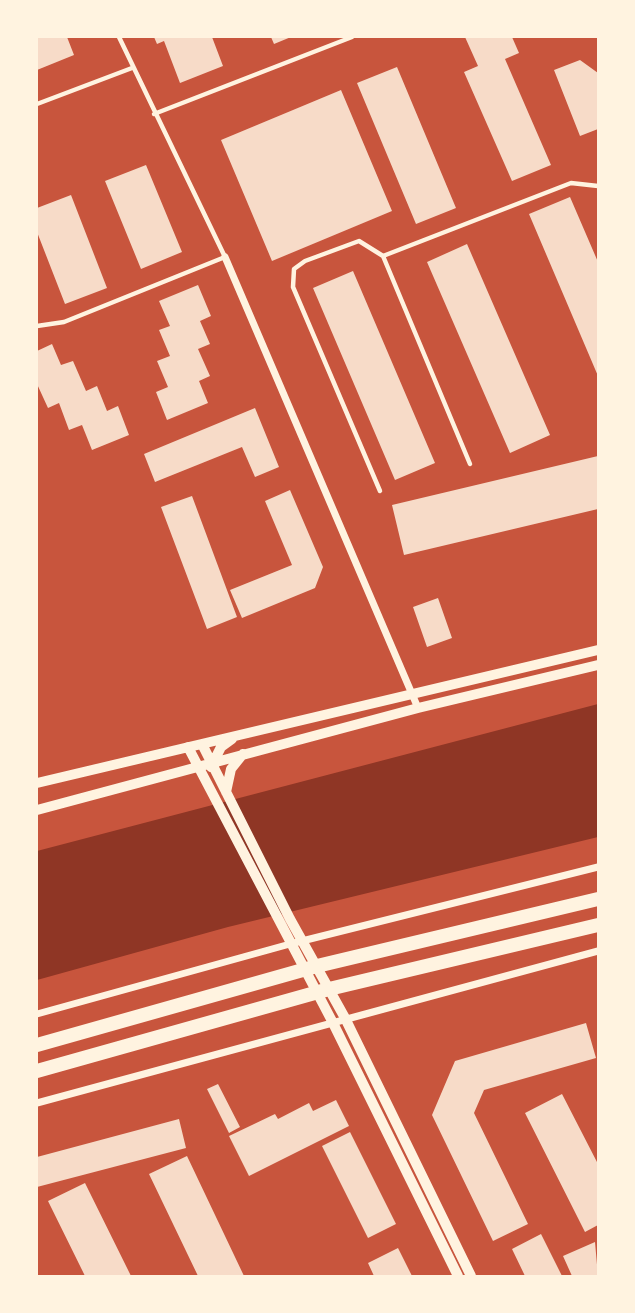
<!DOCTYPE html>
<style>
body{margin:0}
#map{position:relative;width:635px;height:1313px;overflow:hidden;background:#c8553d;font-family:"Titillium Web",sans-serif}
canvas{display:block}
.frame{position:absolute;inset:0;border:38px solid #fff3e0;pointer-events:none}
</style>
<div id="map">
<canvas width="635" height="1313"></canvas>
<div class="frame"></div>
</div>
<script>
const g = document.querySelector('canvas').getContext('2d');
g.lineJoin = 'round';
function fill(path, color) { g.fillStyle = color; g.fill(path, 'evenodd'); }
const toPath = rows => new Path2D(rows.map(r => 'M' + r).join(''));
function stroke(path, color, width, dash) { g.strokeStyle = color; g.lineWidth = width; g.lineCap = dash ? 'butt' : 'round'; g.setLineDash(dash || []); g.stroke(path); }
fill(toPath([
 [598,704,598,837,228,927,37,980,37,851]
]), '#8f3625');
fill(toPath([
 [37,37,67,37,74,55,37,70],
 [154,37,212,37,223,66,180,83,164,41,157,44],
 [271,37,291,37,274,44],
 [465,37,512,37,519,53,505,59,551,165,512,181,464,72,478,66],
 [580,60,598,73,598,129,580,136,554,70],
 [397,67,456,208,416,224,357,83],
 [341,90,392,211,272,261,221,140],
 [146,165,182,252,141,269,105,181],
 [71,195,107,288,65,304,37,232,37,208],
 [570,197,598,262,598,376,529,214],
 [467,244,550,435,510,453,427,262],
 [353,271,435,463,395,480,313,288],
 [198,285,211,316,200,321,210,344,198,349,210,376,199,381,208,403,167,420,156,392,168,387,157,361,170,356,159,330,170,326,159,301],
 [52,344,61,365,73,361,86,391,97,386,107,411,118,406,129,435,92,450,82,425,69,430,59,403,48,408,37,384,37,351],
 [255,408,279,467,255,477,242,447,155,482,144,454],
 [598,456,598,509,404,555,392,505],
 [290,490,323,567,315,588,242,618,230,590,292,565,265,501],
 [192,496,237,617,207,629,161,507],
 [438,598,452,638,427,647,413,607],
 [586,1023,596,1058,484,1090,474,1113,528,1224,493,1241,432,1115,455,1061],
 [218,1084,240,1127,229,1133,207,1089],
 [562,1094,598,1164,598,1225,585,1232,525,1113],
 [336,1100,349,1126,249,1176,229,1136,275,1114,278,1119,309,1103,313,1111],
 [179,1119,186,1148,37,1187,37,1157],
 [350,1132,396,1224,368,1238,322,1146],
 [187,1156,244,1276,198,1276,149,1174],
 [85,1183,131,1276,85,1276,48,1201],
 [541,1234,562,1276,525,1276,512,1249],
 [595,1242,598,1276,572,1276,563,1256],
 [398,1248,412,1276,374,1276,368,1263]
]), '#f7dbc8');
stroke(toPath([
 [37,104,132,68],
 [154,114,352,37],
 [383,256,571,183,598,186],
 [37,326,64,322,225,257,119,37],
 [380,491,293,287,294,269,305,261,359,241,383,256,470,464]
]), '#fff3e0', 4.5);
stroke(toPath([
 [225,257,418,708],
 [37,1014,290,944,598,867],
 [37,1103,598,951]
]), '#fff3e0', 7);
stroke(toPath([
 [202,744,290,919,345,1018,471,1276],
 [188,747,332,1021,458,1276],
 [211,767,221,747,232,739],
 [37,783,598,650],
 [226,792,231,769,243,754],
 [37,810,418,708,598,665]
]), '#fff3e0', 10);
stroke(toPath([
 [37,1045,317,966,598,899],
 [37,1071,329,989,598,925]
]), '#fff3e0', 14);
</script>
